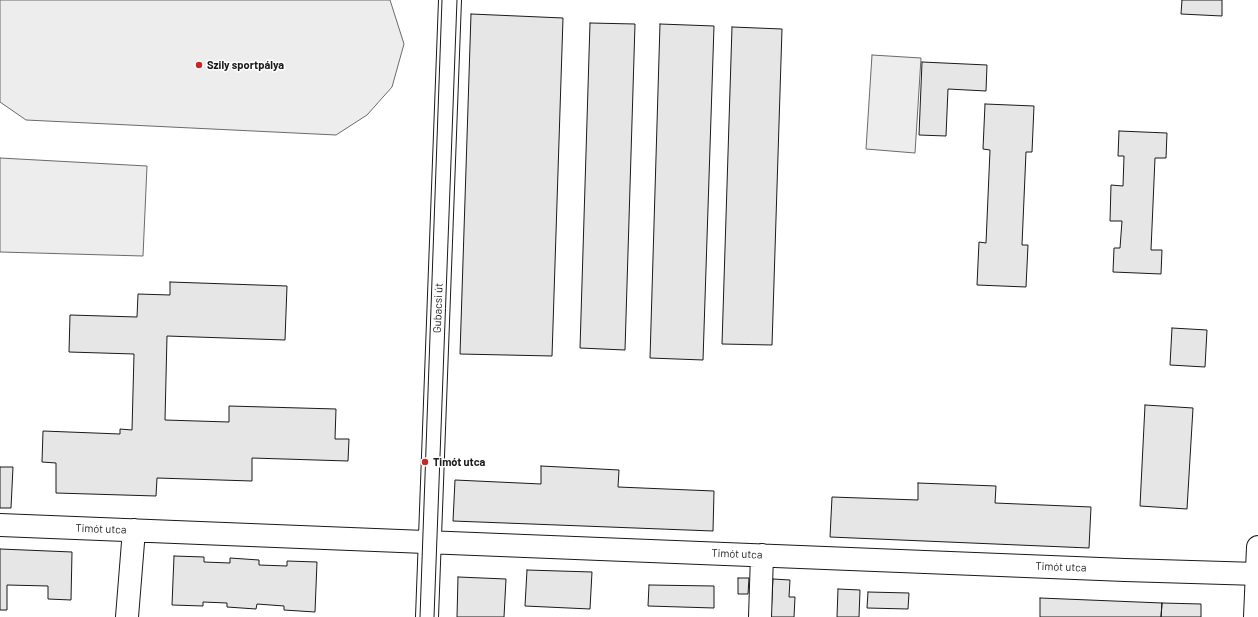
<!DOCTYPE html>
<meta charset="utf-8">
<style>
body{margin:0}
canvas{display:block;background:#fff}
</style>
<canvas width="1258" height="617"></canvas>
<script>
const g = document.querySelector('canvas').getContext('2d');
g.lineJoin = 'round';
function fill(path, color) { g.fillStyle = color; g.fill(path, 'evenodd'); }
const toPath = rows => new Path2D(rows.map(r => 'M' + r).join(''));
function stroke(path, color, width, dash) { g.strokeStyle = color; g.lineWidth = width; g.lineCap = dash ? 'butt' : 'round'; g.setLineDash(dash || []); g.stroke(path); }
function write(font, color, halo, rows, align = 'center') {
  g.font = font + ' Barlow,sans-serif'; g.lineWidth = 3; g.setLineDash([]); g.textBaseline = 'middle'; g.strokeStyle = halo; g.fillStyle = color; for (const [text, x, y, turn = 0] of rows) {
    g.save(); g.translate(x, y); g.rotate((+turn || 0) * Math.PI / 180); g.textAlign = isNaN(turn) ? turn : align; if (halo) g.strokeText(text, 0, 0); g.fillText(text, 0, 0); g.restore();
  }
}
const built = toPath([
 [0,0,390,0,404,44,392,87,367,115,336,135,26,120,0,102,0,0],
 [872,55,921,58,915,153,866,149,872,55],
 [0,158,147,166,143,256,0,252,0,158]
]);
fill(built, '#ededed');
stroke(built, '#6a6a6a', 1);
const building = toPath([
 [1182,0,1222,0,1222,16,1181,14,1182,0],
 [471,14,563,18,552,356,460,354,471,14],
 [590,23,635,24,625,350,580,348,590,23],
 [660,24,714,26,703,360,650,358,660,24],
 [732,27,782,29,772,345,722,344,732,27],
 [922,62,987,65,986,91,948,89,946,136,919,135,922,62],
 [985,104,1034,106,1032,152,1026,152,1022,245,1028,245,1026,287,977,285,979,242,986,243,990,150,983,149,985,104],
 [1119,131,1167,133,1166,158,1155,158,1151,250,1162,250,1161,274,1113,272,1114,248,1120,248,1122,221,1110,221,1111,185,1123,186,1124,156,1118,156,1119,131],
 [170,282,287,286,285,340,167,336,165,420,229,422,229,406,336,409,335,439,349,439,348,461,252,458,252,481,157,478,156,496,56,493,56,463,42,462,43,431,120,434,120,429,132,430,134,354,69,352,70,315,137,317,138,294,170,295,170,282],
 [1172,328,1207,330,1205,367,1170,365,1172,328],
 [1145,405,1193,408,1187,509,1140,506,1145,405],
 [541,466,619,470,618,487,714,491,713,531,453,521,455,480,541,484,541,466],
 [0,467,13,467,11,508,0,508,0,467],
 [918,483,996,486,995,503,1091,507,1089,548,830,537,832,497,918,500,918,483],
 [0,549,72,552,71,600,48,599,48,586,7,585,7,610,0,610,0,549],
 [174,556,204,557,204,562,230,563,230,558,259,560,259,565,287,566,287,561,317,562,315,612,284,610,284,606,257,604,256,609,227,607,227,603,203,602,203,606,172,605,174,556],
 [527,570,592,572,590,609,525,606,527,570],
 [458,577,506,579,504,617,457,617,458,577],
 [738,578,749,578,748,594,738,594,738,578],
 [773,579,790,580,789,597,795,597,794,617,771,617,773,579],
 [649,585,714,586,714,608,648,606,649,585],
 [838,589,860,590,859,617,837,617,838,589],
 [868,592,909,593,908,609,867,608,868,592],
 [1040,598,1162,603,1161,617,1040,617,1040,598],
 [1162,603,1201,604,1201,617,1161,617,1162,603]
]);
fill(building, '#e6e6e6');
stroke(building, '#1a1a1a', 1);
const minor = toPath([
 [0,525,1125,570,1258,574],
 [127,617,134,530],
 [427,617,450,0],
 [760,617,762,555]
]);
const major = toPath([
 [1255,617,1258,547]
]);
stroke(minor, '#1a1a1a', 24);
stroke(major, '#1a1a1a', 24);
stroke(minor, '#fff', 22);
stroke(major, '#fff', 22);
stroke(toPath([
 [420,617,442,0],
 [434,617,457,0]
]), '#1a1a1a', 1);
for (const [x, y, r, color] of [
 [199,65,4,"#c62828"],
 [425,462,4,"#c62828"]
]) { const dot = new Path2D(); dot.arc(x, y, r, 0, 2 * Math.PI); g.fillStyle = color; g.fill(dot); stroke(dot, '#fff', 1.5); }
write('bold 11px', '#1a1a1a', '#fff', [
 ["Szily sportpálya",207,65],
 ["Timót utca",433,462]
], 'left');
write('11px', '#1a1a1a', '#fff', [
 ["Gubacsi út",438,308,-88],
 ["Timót utca",101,529,2],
 ["Timót utca",737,554,2],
 ["Timót utca",1061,567,2]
]);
</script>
